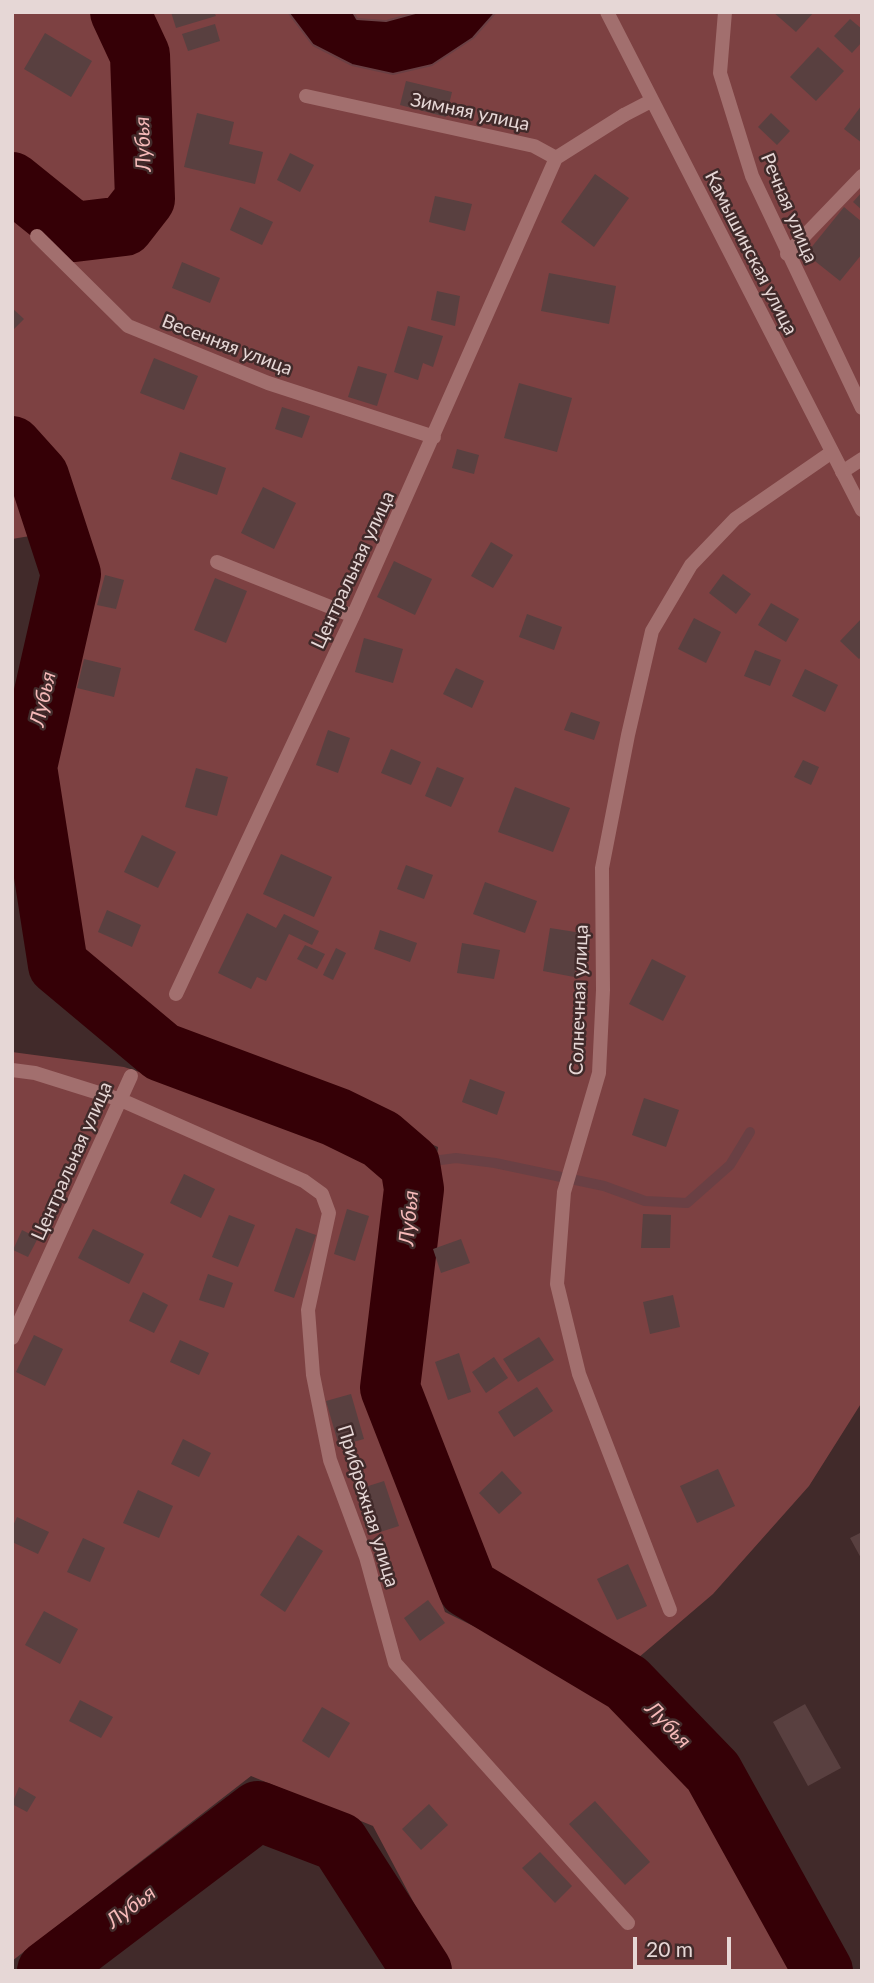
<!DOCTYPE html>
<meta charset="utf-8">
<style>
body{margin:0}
#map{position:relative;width:874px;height:1983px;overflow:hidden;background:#412a2a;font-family:Lato,sans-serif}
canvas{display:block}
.frame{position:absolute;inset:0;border:14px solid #e6d7d6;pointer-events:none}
.scale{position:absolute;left:633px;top:1937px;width:98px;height:32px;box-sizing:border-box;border:4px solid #e6d7d6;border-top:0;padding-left:9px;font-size:21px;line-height:24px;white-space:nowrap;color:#e6d7d6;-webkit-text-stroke:5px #412a2a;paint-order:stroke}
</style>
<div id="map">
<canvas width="874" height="1983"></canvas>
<div class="frame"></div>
<div class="scale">20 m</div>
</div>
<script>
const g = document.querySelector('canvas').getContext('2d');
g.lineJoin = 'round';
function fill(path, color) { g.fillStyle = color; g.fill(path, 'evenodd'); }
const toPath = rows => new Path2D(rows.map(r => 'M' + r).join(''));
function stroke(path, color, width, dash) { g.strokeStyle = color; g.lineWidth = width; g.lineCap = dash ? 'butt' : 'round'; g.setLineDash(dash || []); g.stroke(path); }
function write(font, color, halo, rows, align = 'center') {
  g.font = font + ' Lato,sans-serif'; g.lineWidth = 5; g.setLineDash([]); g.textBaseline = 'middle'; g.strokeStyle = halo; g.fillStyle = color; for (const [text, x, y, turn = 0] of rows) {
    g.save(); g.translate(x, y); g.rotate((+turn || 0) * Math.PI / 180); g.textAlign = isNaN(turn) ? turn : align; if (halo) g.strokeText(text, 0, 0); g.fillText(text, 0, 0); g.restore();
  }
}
fill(toPath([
 [12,12,862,12,862,1402,809,1486,713,1594,631,1664,491,1570,409,1396,438,1147,182,1037,74,952,42,768,92,581,72,529,12,539],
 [12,1052,124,1067,327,1133,391,1178,368,1386,445,1612,615,1696,700,1787,796,1971,450,1971,373,1826,251,1776,12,1961]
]), '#7d4142');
const water = toPath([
 [288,12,353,12,357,19,386,21,419,12,496,12,473,38,432,65,393,74,352,65,313,45,288,12]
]);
fill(water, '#350006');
stroke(water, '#6a4044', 2);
stroke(toPath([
 [410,1164,456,1158,495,1163,604,1186,645,1201,687,1203,730,1165,750,1132]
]), '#6a4044', 10);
stroke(toPath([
 [12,182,74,232,124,226,145,199,140,55,120,12],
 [12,446,39,476,71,574,27,767,58,965,162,1052,336,1117,381,1139,410,1164,414,1189,390,1388,468,1588,627,1683,713,1772,823,1971],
 [47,1971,258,1811,339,1842,422,1971]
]), '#350006', 60);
fill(toPath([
 [171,12,214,12,216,16,176,28],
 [773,12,814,12,796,32],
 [850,19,862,29,862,42,852,53,834,36],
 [215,24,220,41,188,51,182,34],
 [45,33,92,61,71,97,24,69],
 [818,47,844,71,816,101,790,77],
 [406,81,452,92,446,117,400,105],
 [862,105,862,143,844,129],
 [197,113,234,122,229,144,263,152,255,184,184,167],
 [771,113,790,131,777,145,758,127],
 [290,153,314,165,300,192,277,180],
 [595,174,629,198,594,247,561,222],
 [862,192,862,210,853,202],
 [435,196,472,204,465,231,429,222],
 [240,207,273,222,262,245,230,230],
 [844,207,862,222,862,254,840,281,806,254],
 [182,262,220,278,210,303,172,288],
 [549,273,616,286,609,324,541,311],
 [437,291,460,296,455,326,431,320],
 [12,308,24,319,12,331],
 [408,326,443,336,433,367,423,363,418,380,394,372],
 [154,358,198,376,184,410,140,393],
 [358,366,387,374,377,406,348,397],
 [519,383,572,398,557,452,504,438],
 [282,407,310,416,302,438,275,429],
 [457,449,479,455,474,474,452,468],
 [180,452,226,468,217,495,171,479],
 [263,487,296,503,274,549,241,533],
 [491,542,513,555,493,588,471,576],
 [394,561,432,579,415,615,377,597],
 [723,574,751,594,736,614,709,593],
 [105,575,124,580,116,609,97,605],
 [215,578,247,591,226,643,194,630],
 [771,603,799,619,786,642,758,625],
 [527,614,562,627,554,650,519,637],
 [694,618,721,632,706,663,678,649],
 [862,618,862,656,859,659,840,641],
 [364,638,403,649,393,683,355,672],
 [755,650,781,660,770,686,744,676],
 [84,659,121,668,114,697,77,688],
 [456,668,484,681,472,708,443,694],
 [805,669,838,685,825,712,792,696],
 [571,712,600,722,594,740,564,730],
 [328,730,350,738,338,773,316,765],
 [391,749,421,762,411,785,381,773],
 [803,760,819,767,811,785,794,777],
 [437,767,464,778,451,807,425,796],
 [196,768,228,777,217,816,185,807],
 [515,787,570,808,553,852,498,832],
 [142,835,176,852,158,888,124,872],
 [281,854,332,877,314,917,263,894],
 [406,865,433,875,424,899,397,889],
 [485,882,537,901,525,933,473,914],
 [107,910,141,925,132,947,98,932],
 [247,913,276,928,284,914,319,931,312,945,289,934,266,981,257,977,251,989,218,973],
 [550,928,582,933,574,977,543,971],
 [380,930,417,943,410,962,374,949],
 [462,943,500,950,494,979,457,973],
 [305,945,325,954,317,969,297,959],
 [336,948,346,953,333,980,323,975],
 [652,959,686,976,663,1021,629,1004],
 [470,1079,505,1092,497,1115,462,1102],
 [644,1098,679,1110,666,1147,632,1135],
 [184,1174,215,1189,201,1218,170,1203],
 [347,1209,369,1216,355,1261,334,1254],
 [643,1214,671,1215,670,1248,641,1248],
 [229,1215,255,1225,238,1267,212,1257],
 [296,1228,316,1235,294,1298,274,1291],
 [93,1229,144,1254,129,1284,78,1258],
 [22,1230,38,1238,28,1257,13,1250],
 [461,1239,470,1263,441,1273,433,1249],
 [208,1274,233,1283,224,1308,199,1300],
 [143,1292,168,1305,154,1333,129,1321],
 [673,1295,680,1327,650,1334,643,1302],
 [34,1335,63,1349,45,1386,16,1372],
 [539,1337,554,1360,518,1382,503,1359],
 [180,1340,209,1353,199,1375,170,1362],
 [459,1353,471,1392,448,1400,435,1362],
 [494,1357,508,1378,486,1393,472,1372],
 [537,1387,553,1411,514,1437,498,1412],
 [351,1394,364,1439,339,1446,326,1401],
 [183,1439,211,1453,199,1477,171,1464],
 [718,1469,735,1506,697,1523,680,1486],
 [502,1471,522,1493,499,1514,479,1493],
 [384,1481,399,1526,374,1534,359,1489],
 [138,1490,173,1506,159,1538,123,1523],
 [17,1517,49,1532,38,1554,12,1542,12,1528],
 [862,1532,862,1560,850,1538],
 [298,1535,323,1551,285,1612,260,1595],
 [83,1538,105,1548,90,1582,67,1572],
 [628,1564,647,1606,617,1620,597,1579],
 [428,1600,445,1623,420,1641,404,1618],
 [44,1611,78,1629,60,1664,25,1645],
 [80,1700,113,1717,101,1738,69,1721],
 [805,1704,841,1768,808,1786,773,1722],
 [322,1707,350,1723,329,1758,302,1741],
 [19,1787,36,1797,27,1812,12,1804],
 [595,1801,650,1862,625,1885,569,1824],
 [429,1804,448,1825,421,1850,402,1829],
 [540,1852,572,1886,555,1903,522,1868]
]), '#594040');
stroke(toPath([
 [725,12,720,73,752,176,862,408],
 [306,96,534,146,556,158,624,115],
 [37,236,128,326,268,383,434,437],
 [787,254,862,176],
 [842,472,862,459],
 [217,562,353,616],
 [176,994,353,616,556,158],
 [12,1070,35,1073,121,1100,304,1181,322,1194,329,1213,308,1310,313,1375,330,1460,366,1557,395,1663,628,1923],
 [12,1338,131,1076],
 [670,1610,579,1374,557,1284,564,1192,599,1073,603,990,602,868,628,735,652,631,691,565,735,519,832,452]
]), '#a26f6e', 14);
stroke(toPath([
 [607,12,862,510],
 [624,115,651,101]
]), '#a26f6e', 14);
write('19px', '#e6d7d6', '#412a2a', [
 ["Зимняя улица",470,112,12],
 ["Речная улица",789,208,67],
 ["Камышинская улица",751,253,63],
 ["Весенняя улица",227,345,21],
 ["Центральная улица",353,570,-65],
 ["Солнечная улица",579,1000,-88],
 ["Центральная улица",72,1161,-66],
 ["Прибрежная улица",368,1506,73]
]);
write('italic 21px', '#f6bab9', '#412a2a', [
 ["Лубья",143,144,-92],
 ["Лубья",43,699,-77],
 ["Лубья",409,1218,-85],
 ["Лубья",668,1725,46],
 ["Лубья",131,1907,-37]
]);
</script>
